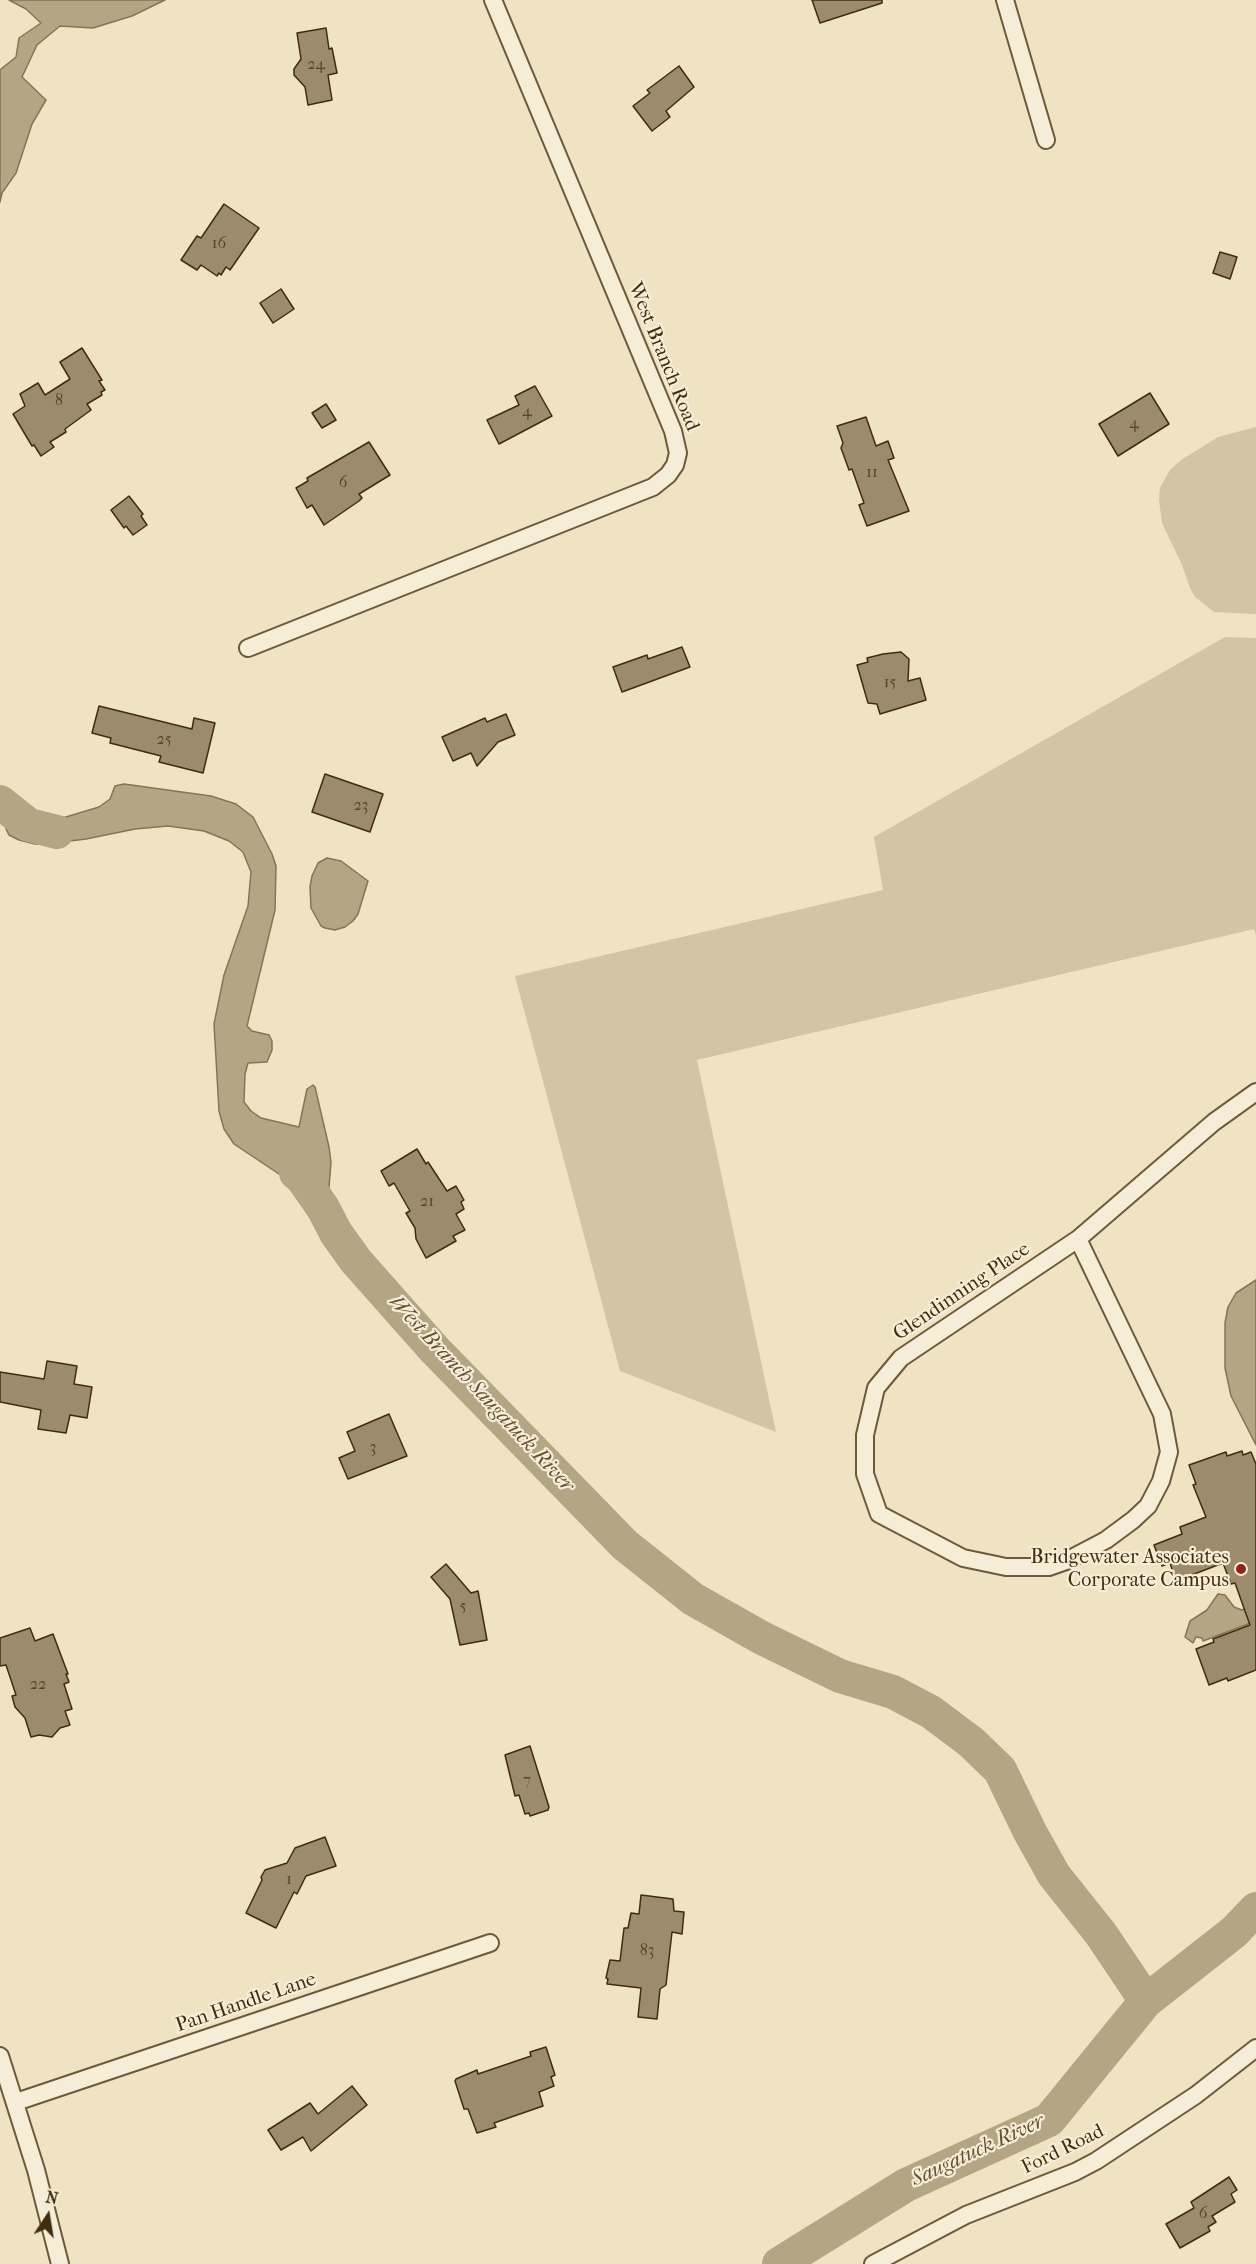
<!DOCTYPE html>
<style>
body{margin:0}
#map{position:relative;width:1256px;height:2264px;overflow:hidden;background:#efe3c3;font-family:"IM FELL French Canon",serif}
canvas{display:block}
.north{position:absolute;left:18px;top:2186px;width:60px;height:60px;-webkit-text-stroke:4px #f5edd8;paint-order:stroke;rotate:12deg;font-size:16px;font-weight:700;line-height:24px;text-align:center;color:#422c0e}
.north::after{content:'';display:block;margin:auto;width:21px;height:27px;background:#422c0e;clip-path:polygon(50% 0,100% 100%,50% 72%,0 100%)}
</style>
<div id="map">
<canvas width="1256" height="2264"></canvas>
<div class="north">N</div>
</div>
<script>
const g = document.querySelector('canvas').getContext('2d');
g.lineJoin = 'round';
function fill(path, color) { g.fillStyle = color; g.fill(path, 'evenodd'); }
const toPath = rows => new Path2D(rows.map(r => 'M' + r).join(''));
function stroke(path, color, width, dash) { g.strokeStyle = color; g.lineWidth = width; g.lineCap = dash ? 'butt' : 'round'; g.setLineDash(dash || []); g.stroke(path); }
function write(font, color, halo, rows, align = 'center') {
  g.font = font + ' "IM FELL French Canon",serif'; g.lineWidth = 4.5; g.setLineDash([]); g.textBaseline = 'middle'; g.strokeStyle = halo; g.fillStyle = color; for (const [text, x, y, turn = 0] of rows) {
    g.save(); g.translate(x, y); g.rotate((+turn || 0) * Math.PI / 180); g.textAlign = isNaN(turn) ? turn : align; if (halo) g.strokeText(text, 0, 0); g.fillText(text, 0, 0); g.restore();
  }
}
fill(toPath([
 [1256,427,1256,614,1214,612,1195,597,1190,588,1182,565,1162,523,1159,500,1160,488,1170,470,1181,460,1218,437],
 [1225,637,1256,638,1256,935,1254,929,697,1060,776,1432,620,1371,515,976,883,890,874,837]
]), '#d2c4a4');
const water = toPath([
 [9,0,165,0,132,16,93,28,60,26,37,45,22,77,46,100,32,124,16,173,2,193,0,202,0,70,16,57,19,38,41,23,26,9,9,0],
 [124,784,211,796,236,804,253,817,272,854,276,866,275,910,247,1026,252,1031,269,1035,272,1041,272,1050,267,1062,248,1063,245,1074,244,1102,251,1111,261,1118,299,1127,307,1089,313,1085,315,1087,329,1147,331,1162,329,1187,334,1206,312,1212,294,1184,234,1144,224,1129,219,1111,214,1024,224,975,248,906,251,872,243,852,229,841,204,831,168,826,135,829,86,839,46,844,35,844,19,840,9,835,6,829,7,822,14,815,19,814,25,819,46,823,99,807,110,799,115,786,124,784],
 [327,858,341,861,368,881,358,914,353,921,345,927,335,930,325,928,321,926,311,908,310,887,312,876,318,863,327,858],
 [1256,1280,1256,1445,1231,1396,1225,1368,1225,1323,1228,1307,1236,1293,1256,1280],
 [1218,1594,1225,1595,1234,1607,1242,1610,1254,1605,1256,1621,1203,1641,1202,1638,1196,1637,1193,1643,1185,1637,1190,1621,1207,1610,1218,1594]
]);
fill(water, '#b4a585');
stroke(water, '#867555', 1.5);
stroke(toPath([
 [0,802,29,825,57,832],
 [296,1173,302,1178,323,1208,336,1233,356,1261,434,1349,625,1545,693,1599,762,1638,840,1676,893,1692,931,1712,971,1742,1000,1770,1030,1832,1054,1875,1101,1934,1146,2001],
 [779,2264,906,2185,1049,2120,1146,2001,1234,1932,1256,1909]
]), '#b4a585', 34);
const building = toPath([
 [812,0,882,0,882,3,820,23,812,0],
 [326,28,329,49,332,48,337,73,328,75,332,100,308,105,305,87,294,75,294,69,301,59,297,33,326,28],
 [679,66,694,87,666,111,670,117,652,131,633,106,650,93,647,90,679,66],
 [224,204,259,228,230,270,226,267,221,275,219,273,217,276,201,265,197,270,181,260,197,236,201,238,224,204],
 [1220,252,1237,257,1230,279,1213,273,1220,252],
 [281,289,294,309,273,323,260,303,281,289],
 [82,348,102,380,99,381,105,390,101,392,102,395,87,404,91,410,65,429,66,432,50,442,54,447,41,456,34,445,32,446,13,414,25,406,20,394,38,383,45,395,70,379,60,362,82,348],
 [535,386,552,416,499,444,487,420,519,405,515,396,535,386],
 [1150,393,1169,424,1118,456,1099,424,1150,393],
 [326,404,336,420,322,428,312,413,326,404],
 [866,417,876,446,888,441,894,458,888,460,909,511,867,526,859,505,864,503,852,469,849,470,841,448,843,443,837,426,866,417],
 [369,442,390,475,359,494,362,498,359,501,324,525,312,505,307,508,296,488,308,481,307,478,369,442],
 [129,496,143,514,141,516,147,525,133,535,126,526,124,528,111,510,129,496],
 [682,647,690,667,622,692,613,667,647,655,648,659,682,647],
 [901,652,909,659,908,681,920,678,926,700,880,714,877,704,868,703,857,665,868,662,867,658,883,654,901,652],
 [99,706,192,729,194,718,215,723,203,773,159,762,161,756,110,743,111,738,92,733,99,706],
 [506,714,515,735,498,742,477,766,471,753,453,761,442,737,485,718,487,722,506,714],
 [325,774,383,794,370,832,312,812,325,774],
 [417,1149,426,1164,428,1162,447,1191,456,1186,464,1200,461,1202,464,1209,456,1214,465,1230,453,1236,456,1241,426,1258,416,1239,415,1228,406,1213,410,1211,394,1183,389,1186,381,1171,417,1149],
 [47,1361,77,1366,74,1384,92,1387,87,1418,70,1415,66,1433,38,1429,41,1410,0,1402,0,1372,44,1379,47,1361],
 [389,1414,407,1456,348,1479,339,1458,355,1451,347,1432,389,1414],
 [1242,1451,1243,1455,1251,1452,1256,1464,1256,1670,1228,1681,1227,1678,1209,1685,1196,1649,1214,1642,1213,1639,1250,1625,1235,1583,1231,1584,1223,1563,1176,1581,1170,1563,1162,1566,1154,1545,1182,1534,1180,1527,1206,1517,1193,1485,1196,1484,1189,1465,1226,1452,1227,1456,1242,1451],
 [446,1564,471,1593,478,1591,487,1640,460,1645,450,1599,431,1577,446,1564],
 [30,1628,35,1641,53,1634,68,1674,66,1674,69,1682,64,1684,72,1709,65,1711,70,1725,60,1728,52,1737,39,1735,31,1737,25,1718,15,1707,12,1696,16,1695,6,1665,0,1666,0,1638,30,1628],
 [530,1746,549,1807,548,1810,530,1816,529,1813,525,1814,519,1795,515,1796,505,1755,530,1746],
 [325,1837,336,1866,306,1876,297,1894,294,1892,276,1928,246,1913,262,1880,261,1877,265,1870,287,1863,295,1848,325,1837],
 [641,1895,673,1899,674,1911,684,1912,682,1934,672,1932,666,1985,660,1989,657,2019,638,2017,641,1988,607,1984,608,1979,606,1978,610,1960,620,1961,624,1928,628,1928,631,1913,639,1914,641,1895],
 [546,2047,555,2075,551,2077,554,2086,539,2092,543,2106,494,2123,496,2127,477,2133,468,2109,464,2109,455,2081,456,2079,477,2070,478,2074,531,2056,530,2052,546,2047],
 [352,2086,367,2105,311,2151,303,2137,281,2150,268,2130,310,2103,318,2114,352,2086],
 [1229,2177,1237,2190,1231,2194,1235,2202,1212,2216,1216,2222,1208,2227,1210,2231,1180,2248,1166,2224,1194,2208,1191,2202,1229,2177]
]);
fill(building, '#9c8b6c');
stroke(building, '#422c0e', 1.5);
const minor = toPath([
 [1005,0,1046,140],
 [248,648,653,487,668,475,675,465,678,453,673,431,493,0],
 [1078,1239,1162,1414,1169,1452,1161,1481,1148,1506,1133,1520,1106,1540,1066,1561,1049,1567,1006,1567,963,1558,879,1514,865,1474,865,1435,876,1388,901,1358,1078,1239,1214,1122,1256,1092],
 [0,2056,36,2170,60,2264],
 [16,2102,490,1943],
 [873,2264,966,2215,1075,2172,1096,2161,1196,2095,1256,2048]
]);
stroke(minor, '#6d5a3b', 20);
stroke(minor, '#f5edd8', 16);
for (const [x, y, r, color] of [
 [1241,1569,6,"#8f2418"]
]) { const dot = new Path2D(); dot.arc(x, y, r, 0, 2 * Math.PI); g.fillStyle = color; g.fill(dot); stroke(dot, '#f5edd8', 2); }
write('16px', '#584426', null, [
 ["24",316,65],
 ["16",219,244],
 ["8",59,401],
 ["4",527,412],
 ["4",1134,424],
 ["11",872,473],
 ["6",343,483],
 ["15",890,683],
 ["25",164,740],
 ["23",361,806],
 ["21",427,1202],
 ["3",373,1448],
 ["5",463,1607],
 ["22",38,1685],
 ["7",527,1781],
 ["1",289,1880],
 ["83",647,1951],
 ["6",1203,2214]
]);
write('20px', '#422c0e', '#f5edd8', [
 ["West Branch Road",663,357,68],
 ["Glendinning Place",962,1292,-34],
 ["Pan Handle Lane",246,2003,-19],
 ["Ford Road",1063,2150,-26]
]);
write('20px', '#422c0e', '#f5edd8', [
 ["Bridgewater Associates",1229,1558],
 ["Corporate Campus",1229,1581]
], 'right');
write('italic 21px', '#645032', '#f5edd8', [
 ["West Branch Saugatuck River",481,1394,47],
 ["Saugatuck River",978,2151,-25]
]);
</script>
